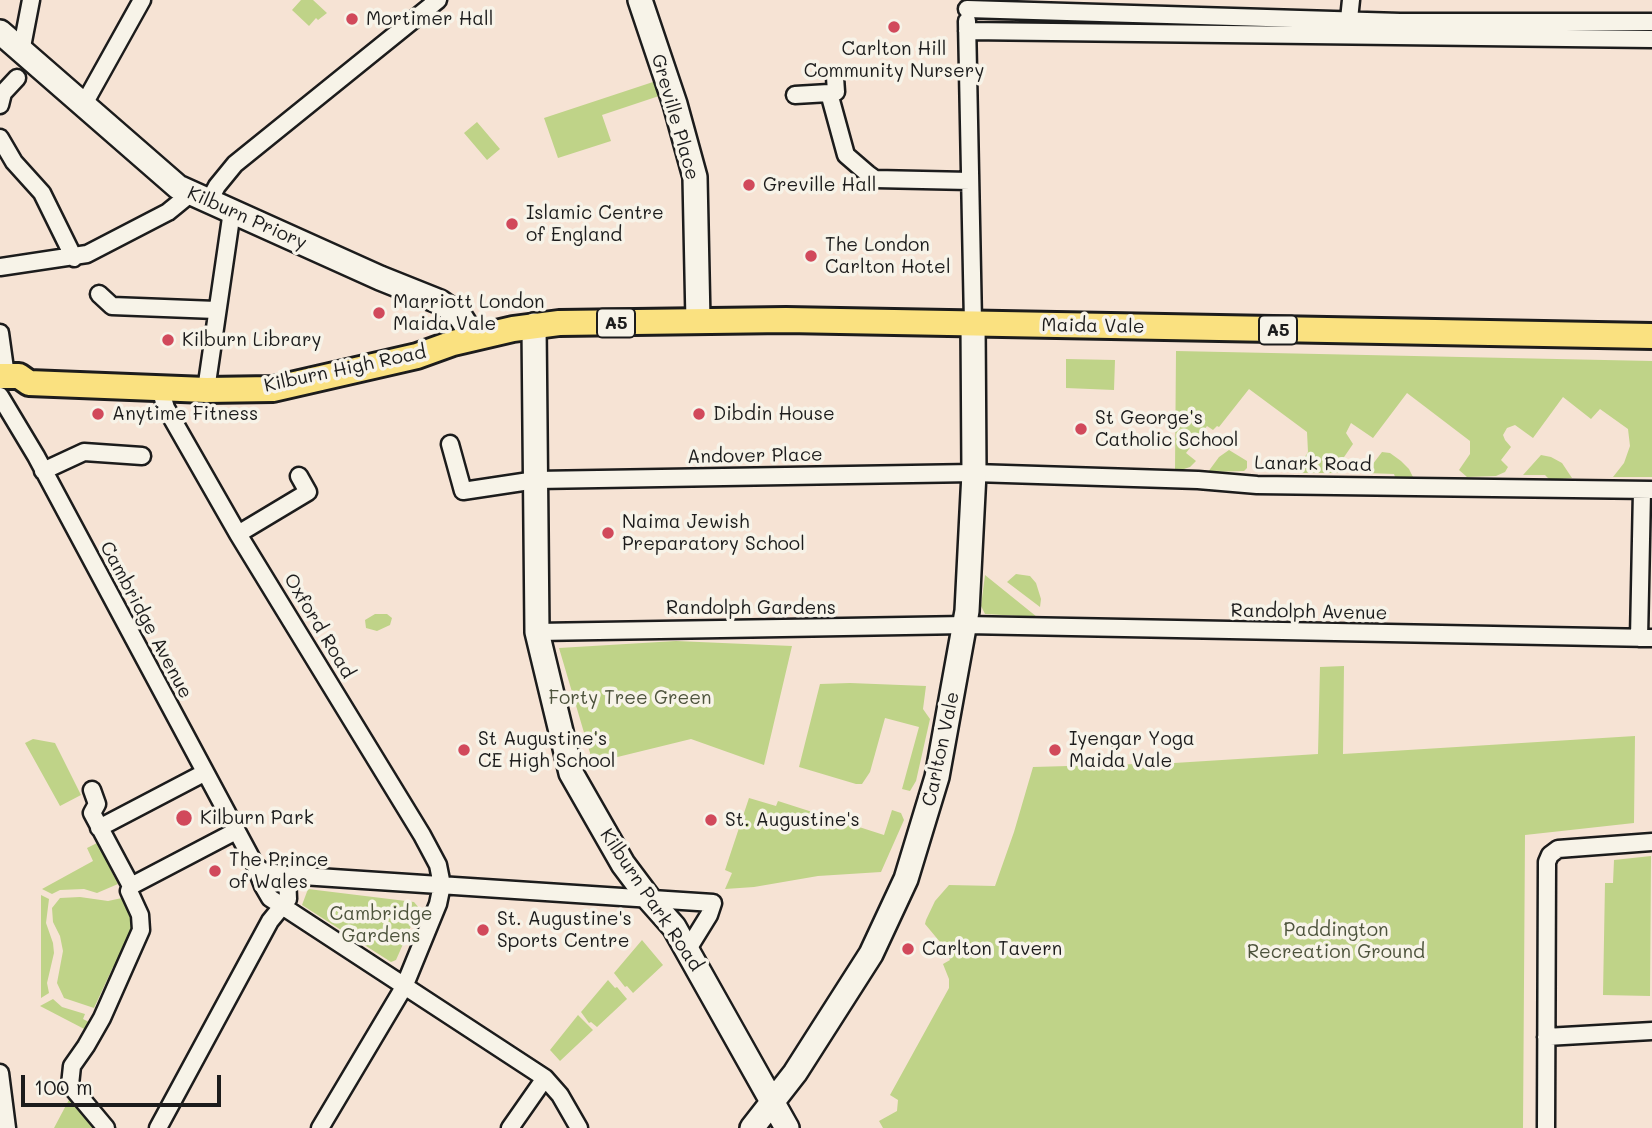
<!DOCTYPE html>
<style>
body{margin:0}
#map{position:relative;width:1652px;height:1128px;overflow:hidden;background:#f6e3d4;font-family:Mali,sans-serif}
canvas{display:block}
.scale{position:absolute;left:21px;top:1075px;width:200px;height:32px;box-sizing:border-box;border:4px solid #1c1c1c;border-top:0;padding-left:9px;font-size:21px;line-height:24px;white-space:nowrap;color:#1c1c1c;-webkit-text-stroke:5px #f7f3e8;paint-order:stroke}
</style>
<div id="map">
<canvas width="1652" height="1128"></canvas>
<div class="scale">100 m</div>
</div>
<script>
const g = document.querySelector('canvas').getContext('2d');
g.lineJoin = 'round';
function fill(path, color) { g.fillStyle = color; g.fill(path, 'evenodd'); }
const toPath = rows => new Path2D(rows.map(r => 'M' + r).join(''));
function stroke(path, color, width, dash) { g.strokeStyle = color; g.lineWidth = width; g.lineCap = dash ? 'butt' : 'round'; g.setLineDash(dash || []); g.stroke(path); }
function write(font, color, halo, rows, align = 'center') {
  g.font = font + ' Mali,sans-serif'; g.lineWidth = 7; g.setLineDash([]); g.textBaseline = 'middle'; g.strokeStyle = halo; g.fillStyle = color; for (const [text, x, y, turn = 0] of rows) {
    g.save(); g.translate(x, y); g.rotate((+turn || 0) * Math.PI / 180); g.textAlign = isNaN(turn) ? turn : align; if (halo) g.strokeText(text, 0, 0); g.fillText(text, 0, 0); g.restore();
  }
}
fill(toPath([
 [301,0,313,0,327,13,318,20,316,18,309,26,292,10],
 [653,82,659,96,602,115,611,141,558,158,544,118],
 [477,122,500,149,487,160,464,133],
 [1176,351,1652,361,1652,477,1613,477,1624,463,1630,446,1628,429,1600,409,1591,419,1563,397,1533,438,1515,425,1507,428,1503,435,1505,440,1511,447,1501,460,1508,467,1505,472,1496,476,1467,477,1459,470,1470,454,1470,441,1407,393,1373,438,1351,423,1346,433,1353,444,1342,460,1349,467,1344,473,1301,473,1301,463,1308,452,1307,432,1249,389,1219,427,1217,426,1213,430,1207,426,1186,453,1196,461,1190,467,1178,471,1175,469],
 [1066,359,1115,360,1114,390,1066,388],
 [1229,450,1247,461,1247,468,1244,471,1208,472,1219,457],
 [1382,452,1390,453,1401,461,1409,469,1414,479,1396,480,1394,474,1366,473],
 [1541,455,1551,457,1562,463,1572,478,1550,480,1545,475,1523,475],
 [1016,574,1030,576,1036,583,1041,599,1040,607,1007,582],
 [985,575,1037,617,985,614,981,606],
 [375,614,387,614,392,618,390,625,377,631,366,628,365,620],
 [676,641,792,646,764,765,691,739,593,763,559,648],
 [1344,666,1343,754,1635,736,1634,823,1525,835,1523,1128,883,1128,879,1121,897,1111,898,1100,890,1095,949,988,949,979,943,964,950,960,940,942,925,924,926,920,935,901,949,885,995,886,1014,832,1033,767,1174,763,1318,754,1320,667],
 [850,683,926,686,923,709,930,719,916,781,910,791,902,789,919,727,885,718,870,772,862,784,856,784,799,767,820,684],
 [33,739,55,743,81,795,60,806,25,743],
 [749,798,776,806,778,801,884,835,892,810,901,813,904,820,881,872,818,876,754,887,725,889,732,873,725,870],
 [97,843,118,884,97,893,84,889,60,890,52,894,42,889,93,861,87,848],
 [1651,856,1650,996,1603,995,1605,883,1613,883,1614,860],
 [308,889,414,902,419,908,396,960,391,962,302,905],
 [41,895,49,899,46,923,53,943,54,953,47,983,49,993,41,998],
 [80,897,108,901,122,898,131,917,131,936,118,969,113,967,94,1008,64,998,57,983,63,951,60,936,53,922,52,908,60,898],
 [642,940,663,965,633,993,627,986,625,987,614,973],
 [608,980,615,988,617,987,627,999,597,1027,591,1022,589,1023,581,1012],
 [53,999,62,1007,85,1014,83,1019,95,1025,90,1032,40,1006],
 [578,1015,593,1030,560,1061,550,1050],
 [72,1094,98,1128,54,1128]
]), '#bfd388');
const street = toPath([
 [967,9,1400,22,1652,22],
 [967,21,973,323],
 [1348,29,1351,0],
 [967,31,1652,39],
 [21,52,31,0],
 [835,77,836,92,829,93,846,155,868,174,875,179,970,181],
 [795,95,829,93],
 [84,104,142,0],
 [0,105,3,93,17,78],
 [0,138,14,162,42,193,74,258],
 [209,201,217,186,235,164,438,0],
 [0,267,87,254,168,212,190,194],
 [99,294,112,306,216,310],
 [0,333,6,376],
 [160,389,166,408,238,534,422,835,438,865,442,885,438,904,404,987,320,1128],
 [206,390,232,211],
 [0,396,36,456,255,865,263,886,270,898,545,1078,560,1095,579,1128],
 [450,444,463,491,536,480,974,473,1198,480,1257,485,1652,490],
 [43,471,84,452,142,456],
 [238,534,308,492,299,476],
 [537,632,966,625,1652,638],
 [1639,638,1642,491],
 [92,790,97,804,92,813,131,886,236,831],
 [99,828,204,773],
 [255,865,262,871,287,875,713,903,709,915,688,949],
 [1546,1037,1652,1031],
 [0,1073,7,1128],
 [106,1128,70,1085,72,1066,86,1046,102,1018,141,930,140,915,129,891,131,886],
 [158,1128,270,921,288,899,287,875],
 [510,1128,545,1078],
 [1546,1128,1547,862,1550,855,1558,849,1652,842]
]);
const secondary = toPath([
 [640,0,675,104,695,177,698,321],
 [0,32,178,187,380,278,440,302,460,316,474,338],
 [534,325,537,632,571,773,623,864,650,900,674,927,787,1128],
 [752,1128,795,1073,871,954,906,879,937,777,967,611,974,473,973,323]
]);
const primary = toPath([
 [0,376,19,376,29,383,206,390,273,389,417,356,453,343,513,329,559,323,786,320,1652,336]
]);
stroke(street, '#1c1c1c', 21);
stroke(secondary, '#1c1c1c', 28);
stroke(primary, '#1c1c1c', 30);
stroke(street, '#f7f3e8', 16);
stroke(secondary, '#f7f3e8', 23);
stroke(primary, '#fae180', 24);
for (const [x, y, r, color] of [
 [352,19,7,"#d1495b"],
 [894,27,7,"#d1495b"],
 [749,185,7,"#d1495b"],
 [512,224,7,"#d1495b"],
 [811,256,7,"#d1495b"],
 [379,313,7,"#d1495b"],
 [168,340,7,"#d1495b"],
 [98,414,7,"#d1495b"],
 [699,414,7,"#d1495b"],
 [1081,429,7,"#d1495b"],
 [608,533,7,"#d1495b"],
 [464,750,7,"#d1495b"],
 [1055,750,7,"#d1495b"],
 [184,818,9,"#d1495b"],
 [711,820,7,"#d1495b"],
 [215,871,7,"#d1495b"],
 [483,930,7,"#d1495b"],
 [908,949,7,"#d1495b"]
]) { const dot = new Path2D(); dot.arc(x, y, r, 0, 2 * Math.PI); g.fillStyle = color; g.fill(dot); stroke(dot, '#f7f3e8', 2.5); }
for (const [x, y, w] of [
 [616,323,38],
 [1278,330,38]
]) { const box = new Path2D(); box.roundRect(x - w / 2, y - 14.5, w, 29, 5); g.fillStyle = '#f7f3e8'; g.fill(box); stroke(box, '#1c1c1c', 2); }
write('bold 18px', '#1c1c1c', null, [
 ["A5",616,323],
 ["A5",1278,330]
]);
write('19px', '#1c1c1c', '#f7f3e8', [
 ["Mortimer Hall",366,19],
 ["Carlton Hill",894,49,"center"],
 ["Community Nursery",894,71,"center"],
 ["Greville Hall",763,185],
 ["Islamic Centre",526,213],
 ["of England",526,235],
 ["The London",825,245],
 ["Carlton Hotel",825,267],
 ["Marriott London",393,302],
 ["Maida Vale",393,324],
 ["Kilburn Library",182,340],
 ["Anytime Fitness",112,414],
 ["Dibdin House",713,414],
 ["St George's",1095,418],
 ["Catholic School",1095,440],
 ["Naima Jewish",622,522],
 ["Preparatory School",622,544],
 ["St Augustine's",478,739],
 ["CE High School",478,761],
 ["Iyengar Yoga",1069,739],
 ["Maida Vale",1069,761],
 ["Kilburn Park",200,818],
 ["St. Augustine's",725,820],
 ["The Prince",229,860],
 ["of Wales",229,882],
 ["St. Augustine's",497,919],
 ["Sports Centre",497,941],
 ["Carlton Tavern",922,949]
], 'left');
write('19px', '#1c1c1c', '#f7f3e8', [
 ["Greville Place",675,117,74],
 ["Kilburn Priory",247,218,24],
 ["Maida Vale",1093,326,1],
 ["Kilburn High Road",345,369,-12],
 ["Andover Place",755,456,-1],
 ["Lanark Road",1313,464,1],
 ["Randolph Gardens",751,608],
 ["Randolph Avenue",1309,612,1],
 ["Cambridge Avenue",146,620,62],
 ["Oxford Road",319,626,59],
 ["Carlton Vale",941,749,-78],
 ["Kilburn Park Road",651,900,56]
]);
write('19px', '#4d533c', '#f7f3e8', [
 ["Forty Tree Green",630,698],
 ["Cambridge",381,914],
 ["Gardens",381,936],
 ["Paddington",1336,930],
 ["Recreation Ground",1336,952]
]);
</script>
